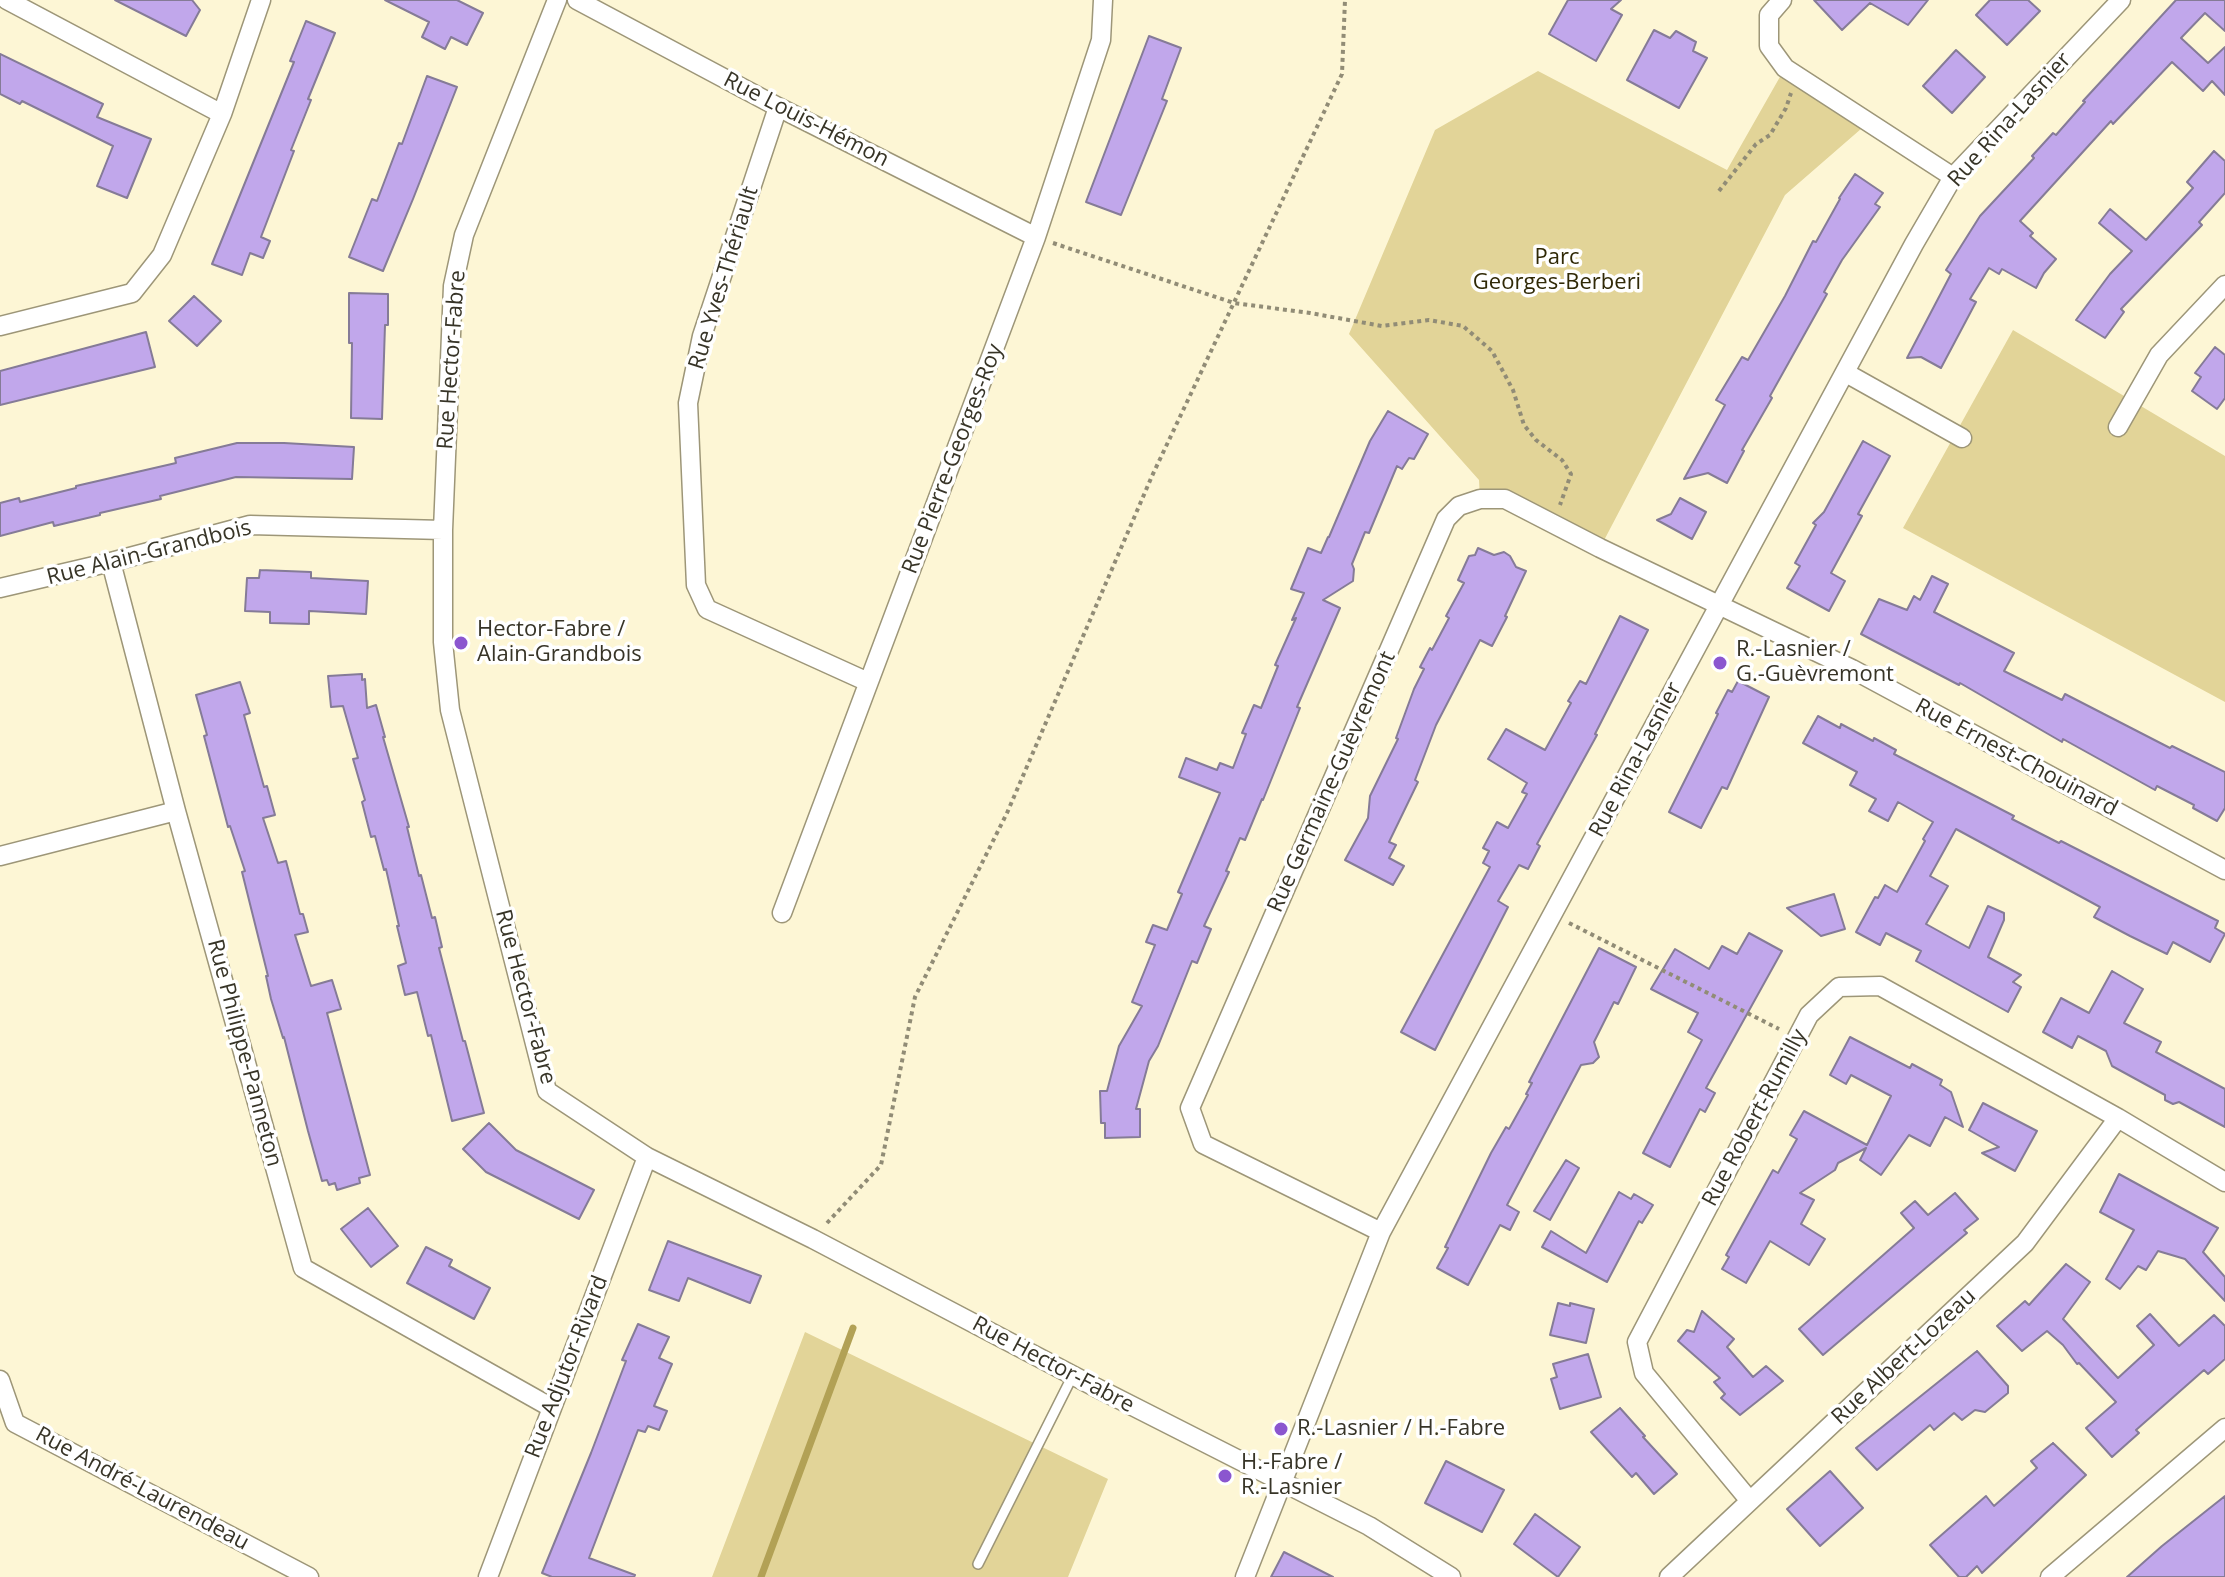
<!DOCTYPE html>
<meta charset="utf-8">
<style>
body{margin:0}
canvas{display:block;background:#fdf6d5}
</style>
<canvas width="2225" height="1577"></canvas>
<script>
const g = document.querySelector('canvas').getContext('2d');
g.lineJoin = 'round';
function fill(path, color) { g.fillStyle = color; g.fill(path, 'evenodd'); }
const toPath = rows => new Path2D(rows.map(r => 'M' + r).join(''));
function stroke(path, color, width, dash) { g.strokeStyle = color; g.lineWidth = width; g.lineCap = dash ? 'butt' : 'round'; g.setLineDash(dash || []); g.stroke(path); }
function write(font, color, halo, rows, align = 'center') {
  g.font = font + ' "Open Sans",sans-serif'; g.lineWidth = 7; g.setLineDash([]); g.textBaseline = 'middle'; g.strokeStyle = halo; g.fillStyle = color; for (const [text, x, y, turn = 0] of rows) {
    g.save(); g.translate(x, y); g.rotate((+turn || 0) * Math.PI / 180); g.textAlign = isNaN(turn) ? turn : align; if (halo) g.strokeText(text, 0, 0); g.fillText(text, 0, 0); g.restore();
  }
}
fill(toPath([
 [1785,68,1869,122,1785,195,1600,548,1554,523,1480,499,1479,480,1349,334,1435,130,1538,71,1727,170],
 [2013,330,2225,456,2225,702,1903,528],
 [805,1332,1108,1479,1068,1577,712,1577]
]), '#e2d498');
stroke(toPath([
 [761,1577,853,1328]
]), '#b2a155', 7);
const building = toPath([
 [115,0,192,0,200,10,186,36,115,0],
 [385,0,457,0,483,13,467,45,451,37,445,49,422,37,429,22,385,0],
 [1568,0,1621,0,1611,9,1622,15,1596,61,1549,34,1568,0],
 [1814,0,1928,0,1908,25,1870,3,1842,30,1814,0],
 [1990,0,2028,0,2040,11,2007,45,1976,15,1990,0],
 [2176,0,2225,0,2225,31,2205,13,2181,38,2208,63,2225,47,2225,95,2212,81,2203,91,2172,62,2113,124,2111,121,2020,221,2033,233,2030,236,2056,259,2044,273,2036,288,2002,269,1999,274,1989,268,1970,299,1976,302,1941,368,1921,357,1907,358,1951,274,1946,270,1980,216,2034,158,2032,156,2053,133,2056,135,2085,102,2083,101,2176,0],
 [306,21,335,33,308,99,311,100,291,150,294,151,261,237,270,241,263,258,250,253,242,275,212,264,294,62,290,61,306,21],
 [1654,30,1670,38,1676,31,1696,42,1693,51,1707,58,1679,108,1627,80,1654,30],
 [1149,36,1181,48,1162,99,1167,101,1121,215,1086,202,1149,36],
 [1956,50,1985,77,1952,113,1923,86,1956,50],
 [0,54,103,104,97,117,151,139,127,198,97,186,113,146,22,101,20,104,0,94,0,54],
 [427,76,457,87,413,199,383,271,349,257,372,199,377,201,399,143,402,144,427,76],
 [2214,151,2225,161,2225,193,2199,222,2202,225,2121,309,2124,312,2105,338,2076,320,2110,274,2132,251,2099,223,2110,209,2146,240,2193,188,2187,182,2214,151],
 [1855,174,1883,193,1875,204,1880,207,1842,260,1824,292,1827,294,1770,396,1772,398,1742,450,1744,451,1727,483,1708,473,1684,479,1725,405,1716,400,1742,357,1748,360,1785,296,1813,241,1816,242,1840,199,1839,198,1855,174],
 [349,293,388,294,388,325,385,325,382,419,351,418,352,343,349,343,349,293],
 [194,296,221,321,197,346,169,321,194,296],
 [146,332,155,367,0,405,0,371,146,332],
 [2215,347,2225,355,2225,398,2217,409,2192,391,2201,377,2195,373,2215,347],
 [1388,411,1428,434,1414,459,1409,458,1402,469,1397,466,1369,533,1365,532,1352,564,1354,569,1353,581,1323,600,1340,608,1297,707,1300,708,1263,800,1262,799,1245,840,1240,838,1226,871,1229,872,1204,926,1211,929,1197,963,1192,961,1158,1046,1149,1061,1136,1109,1140,1109,1140,1137,1105,1138,1105,1123,1101,1123,1100,1091,1107,1091,1119,1046,1142,1006,1132,1002,1155,945,1146,942,1153,925,1167,930,1182,894,1178,892,1220,793,1179,777,1186,758,1217,770,1220,763,1233,768,1246,734,1242,733,1254,705,1261,708,1278,666,1275,665,1296,618,1292,620,1304,593,1291,589,1308,548,1321,553,1328,537,1329,537,1370,441,1388,411],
 [1863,441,1890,456,1858,514,1862,516,1831,573,1845,581,1829,611,1787,588,1800,566,1795,563,1816,525,1813,523,1824,512,1863,441],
 [237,443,284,443,354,447,352,479,236,477,160,496,161,499,100,513,100,515,54,526,53,522,0,536,0,503,19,498,20,502,76,488,76,486,176,463,175,458,237,443],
 [1680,498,1706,512,1692,539,1657,520,1671,514,1680,498],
 [1478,548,1494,555,1504,552,1510,556,1516,567,1526,571,1505,616,1507,617,1492,646,1480,640,1436,725,1415,780,1418,782,1389,842,1396,845,1389,858,1404,866,1393,885,1345,860,1368,818,1370,796,1398,739,1396,738,1414,689,1424,669,1420,667,1430,648,1432,650,1449,618,1446,616,1464,583,1458,580,1469,556,1475,555,1478,548],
 [260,570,311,572,311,578,368,581,366,614,309,611,309,624,270,623,270,612,245,611,247,578,259,578,260,570],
 [1932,576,1948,584,1934,612,2014,653,2004,671,2062,700,2065,694,2170,748,2172,746,2225,772,2225,808,2217,821,2193,808,2194,805,2157,786,2155,790,2063,739,2062,742,1960,683,1959,685,1861,634,1879,599,1907,610,1914,596,1920,600,1932,576],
 [1620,616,1648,630,1595,734,1597,735,1537,844,1540,846,1528,869,1519,865,1498,901,1508,907,1435,1050,1401,1032,1490,867,1483,863,1489,851,1483,848,1497,822,1508,828,1527,794,1522,792,1527,783,1488,759,1506,729,1545,750,1571,703,1568,701,1580,681,1586,684,1620,616],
 [362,674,362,680,365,679,367,708,376,705,385,737,383,737,409,827,407,827,419,876,421,875,432,918,435,917,442,947,439,948,463,1041,465,1041,484,1113,452,1121,431,1035,428,1036,417,992,405,995,398,966,406,963,397,926,399,926,386,869,384,870,375,836,371,837,362,802,365,800,353,759,358,758,343,706,331,707,328,676,362,674],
 [1738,681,1769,697,1727,789,1722,787,1701,828,1669,812,1718,714,1716,713,1728,690,1732,692,1738,681],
 [240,682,250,713,244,715,264,787,267,786,275,815,263,818,278,863,286,861,300,914,303,914,308,932,295,935,311,986,332,980,341,1009,327,1013,370,1175,359,1178,360,1183,337,1190,335,1183,329,1185,327,1180,322,1181,308,1131,284,1037,283,1038,271,999,266,976,268,976,242,872,245,871,230,826,228,827,204,736,207,735,196,695,240,682],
 [1818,716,1840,728,1841,724,1873,741,1874,738,1896,750,1894,754,2014,816,2012,819,2059,843,2061,841,2218,921,2215,928,2225,934,2210,962,2173,942,2167,954,2130,936,2094,917,2100,907,1956,829,1930,876,1948,886,1926,924,1969,948,1988,906,2004,913,2004,920,1988,957,2021,975,2013,982,2021,987,2008,1012,1916,961,1921,951,1886,933,1880,945,1856,932,1875,897,1878,898,1885,885,1897,892,1925,841,1923,839,1933,822,1898,802,1888,821,1869,811,1876,799,1850,785,1857,772,1803,743,1818,716],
 [1834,894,1845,929,1821,936,1787,908,1834,894],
 [1749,933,1782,951,1706,1088,1715,1093,1705,1112,1700,1109,1670,1167,1643,1153,1702,1040,1688,1032,1698,1013,1651,989,1675,949,1709,969,1722,946,1737,954,1749,933],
 [1599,948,1636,967,1618,1004,1614,1002,1594,1042,1599,1057,1593,1063,1581,1065,1507,1205,1519,1212,1510,1230,1500,1225,1468,1285,1437,1268,1448,1248,1445,1247,1491,1153,1506,1127,1509,1129,1528,1095,1526,1094,1532,1083,1529,1082,1599,948],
 [2112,971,2143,989,2124,1023,2161,1042,2156,1052,2225,1089,2225,1127,2179,1102,2173,1104,2165,1100,2165,1095,2112,1066,2106,1051,2078,1036,2072,1048,2043,1032,2061,998,2089,1013,2112,971],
 [1850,1037,1910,1068,1912,1064,1942,1080,1940,1085,1951,1092,1963,1127,1945,1117,1930,1146,1909,1135,1881,1175,1860,1160,1866,1148,1838,1163,1835,1170,1800,1193,1814,1200,1801,1224,1825,1239,1809,1265,1770,1241,1746,1283,1722,1269,1729,1257,1726,1255,1773,1170,1778,1173,1797,1139,1790,1135,1804,1111,1867,1145,1891,1096,1851,1075,1846,1084,1830,1075,1850,1037],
 [1983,1103,2037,1131,2015,1171,1982,1153,1999,1147,1969,1130,1983,1103],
 [489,1123,516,1150,594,1190,579,1219,486,1172,463,1149,489,1123],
 [1566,1160,1579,1168,1550,1220,1534,1211,1566,1160],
 [2119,1174,2218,1228,2203,1252,2225,1277,2225,1301,2185,1259,2158,1251,2146,1270,2138,1266,2120,1289,2106,1279,2134,1230,2100,1212,2119,1174],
 [1619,1192,1631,1199,1634,1194,1653,1205,1642,1223,1639,1221,1607,1282,1542,1247,1551,1231,1586,1253,1619,1192],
 [1955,1193,1978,1219,1964,1230,1967,1233,1823,1355,1799,1329,1914,1228,1901,1213,1915,1201,1928,1215,1955,1193],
 [368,1208,398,1246,371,1267,341,1229,368,1208],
 [668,1241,761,1276,750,1303,688,1278,679,1301,649,1290,668,1241],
 [426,1247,452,1260,449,1266,490,1288,474,1319,407,1283,426,1247],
 [2066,1264,2090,1282,2063,1319,2118,1378,2154,1345,2137,1326,2150,1314,2179,1346,2214,1315,2225,1326,2225,1359,2208,1374,2204,1370,2136,1430,2139,1433,2112,1457,2086,1428,2116,1402,2079,1363,2077,1364,2063,1345,2047,1331,2022,1351,1997,1326,2025,1301,2029,1305,2066,1264],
 [1558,1303,1570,1306,1570,1303,1594,1309,1586,1343,1550,1335,1558,1303],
 [1702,1311,1734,1339,1727,1347,1753,1377,1766,1366,1783,1381,1740,1415,1721,1398,1725,1394,1714,1382,1720,1378,1678,1341,1687,1330,1694,1332,1702,1311],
 [638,1324,669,1337,659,1358,672,1364,654,1406,667,1411,659,1430,648,1426,645,1432,638,1430,589,1558,635,1575,634,1577,552,1577,542,1573,591,1453,626,1361,622,1360,638,1324],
 [1977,1351,2008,1386,2008,1393,1985,1412,1975,1410,1962,1420,1954,1413,1934,1430,1930,1425,1877,1470,1856,1448,1977,1351],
 [1588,1354,1601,1397,1560,1409,1551,1379,1557,1377,1553,1364,1588,1354],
 [1620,1408,1645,1436,1643,1437,1677,1474,1654,1494,1636,1473,1632,1477,1591,1432,1620,1408],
 [2053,1443,2086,1475,1982,1573,1977,1566,1966,1577,1959,1577,1930,1545,1986,1496,1994,1506,2037,1468,2031,1461,2053,1443],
 [1446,1461,1504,1490,1482,1532,1425,1503,1446,1461],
 [1830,1471,1863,1508,1820,1546,1787,1509,1830,1471],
 [2225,1496,2225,1577,2127,1577,2162,1546,2225,1496],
 [1535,1514,1580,1547,1558,1577,1514,1544,1535,1514],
 [1284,1552,1333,1577,1271,1577,1284,1552]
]);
fill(building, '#c1a7eb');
stroke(building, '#857b97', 2);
const service = toPath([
 [978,1564,1073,1375]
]);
const minor = toPath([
 [7,0,222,114],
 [557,0,464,235,453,286,443,530,443,642,450,710,547,1091,647,1157,813,1239,1095,1387,1369,1526,1451,1577],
 [577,0,778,107,1036,237],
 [1782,0,1769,15,1769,46,1785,68,1953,177],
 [778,107,702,336,688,403,696,585,707,609,868,682],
 [0,326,132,293,162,255,222,114,261,0],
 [1846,373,1962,438],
 [2118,427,2159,355,2225,285],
 [111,562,176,811,303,1268,552,1408],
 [0,588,111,562,250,525,443,530],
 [0,856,176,811],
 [782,913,1036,237,1101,40,1103,0],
 [1381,1232,1203,1144,1190,1108,1446,519,1459,506,1480,499,1505,499,1600,548,1852,669,2225,870],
 [0,1380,15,1423,309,1577],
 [1750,1501,1644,1373,1637,1342,1809,1015,1839,987,1880,986,2118,1118,2225,1182],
 [488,1577,647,1157],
 [1245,1577,1381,1232,1914,244,1953,177,2121,0],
 [1669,1577,2025,1243,2118,1118],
 [2050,1577,2225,1428]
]);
stroke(service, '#9d9678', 12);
stroke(minor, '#9d9678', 21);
stroke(toPath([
 [1719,191,1756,144,1770,135,1786,108,1791,93],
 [1053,243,1234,303,1310,313,1382,326,1429,320,1463,326,1492,351,1513,390,1524,425,1536,440,1562,460,1571,474,1560,505],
 [1569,923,1779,1029],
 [827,1223,881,1165,915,997,1007,813,1152,476,1342,74,1345,0]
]), '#918c76', 4, [4, 4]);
stroke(service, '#fff', 9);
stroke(minor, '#fff', 18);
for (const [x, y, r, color] of [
 [461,643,8,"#8b56cf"],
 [1720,663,8,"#8b56cf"],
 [1281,1429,8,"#8b56cf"],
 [1225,1476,8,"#8b56cf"]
]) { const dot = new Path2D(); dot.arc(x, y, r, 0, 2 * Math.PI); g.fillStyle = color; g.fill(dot); stroke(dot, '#fff', 3); }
write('22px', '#373427', '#fff', [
 ["Rue Louis-Hémon",806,120,27],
 ["Rue Rina-Lasnier",2010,120,-48],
 ["Rue Yves-Thériault",724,278,-73],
 ["Rue Hector-Fabre",452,360,-86],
 ["Rue Pierre-Georges-Roy",953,459,-69],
 ["Rue Alain-Grandbois",149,553,-14],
 ["Rue Ernest-Chouinard",2016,758,28],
 ["Rue Rina-Lasnier",1636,760,-62],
 ["Rue Germaine-Guèvremont",1332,782,-66],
 ["Rue Hector-Fabre",525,997,75],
 ["Rue Philippe-Panneton",244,1053,75],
 ["Rue Robert-Rumilly",1755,1118,-62],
 ["Rue Albert-Lozeau",1904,1357,-43],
 ["Rue Hector-Fabre",1053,1365,28],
 ["Rue Adjutor-Rivard",567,1367,-69],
 ["Rue André-Laurendeau",142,1489,28]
]);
write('22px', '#302906', '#fff', [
 ["Parc",1557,258],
 ["Georges-Berberi",1557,283]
]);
write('22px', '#373427', '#fff', [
 ["Hector-Fabre /",477,630],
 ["Alain-Grandbois",477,655],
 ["R.-Lasnier /",1736,650],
 ["G.-Guèvremont",1736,675],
 ["R.-Lasnier / H.-Fabre",1297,1429],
 ["H.-Fabre /",1241,1463],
 ["R.-Lasnier",1241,1488]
], 'left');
</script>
